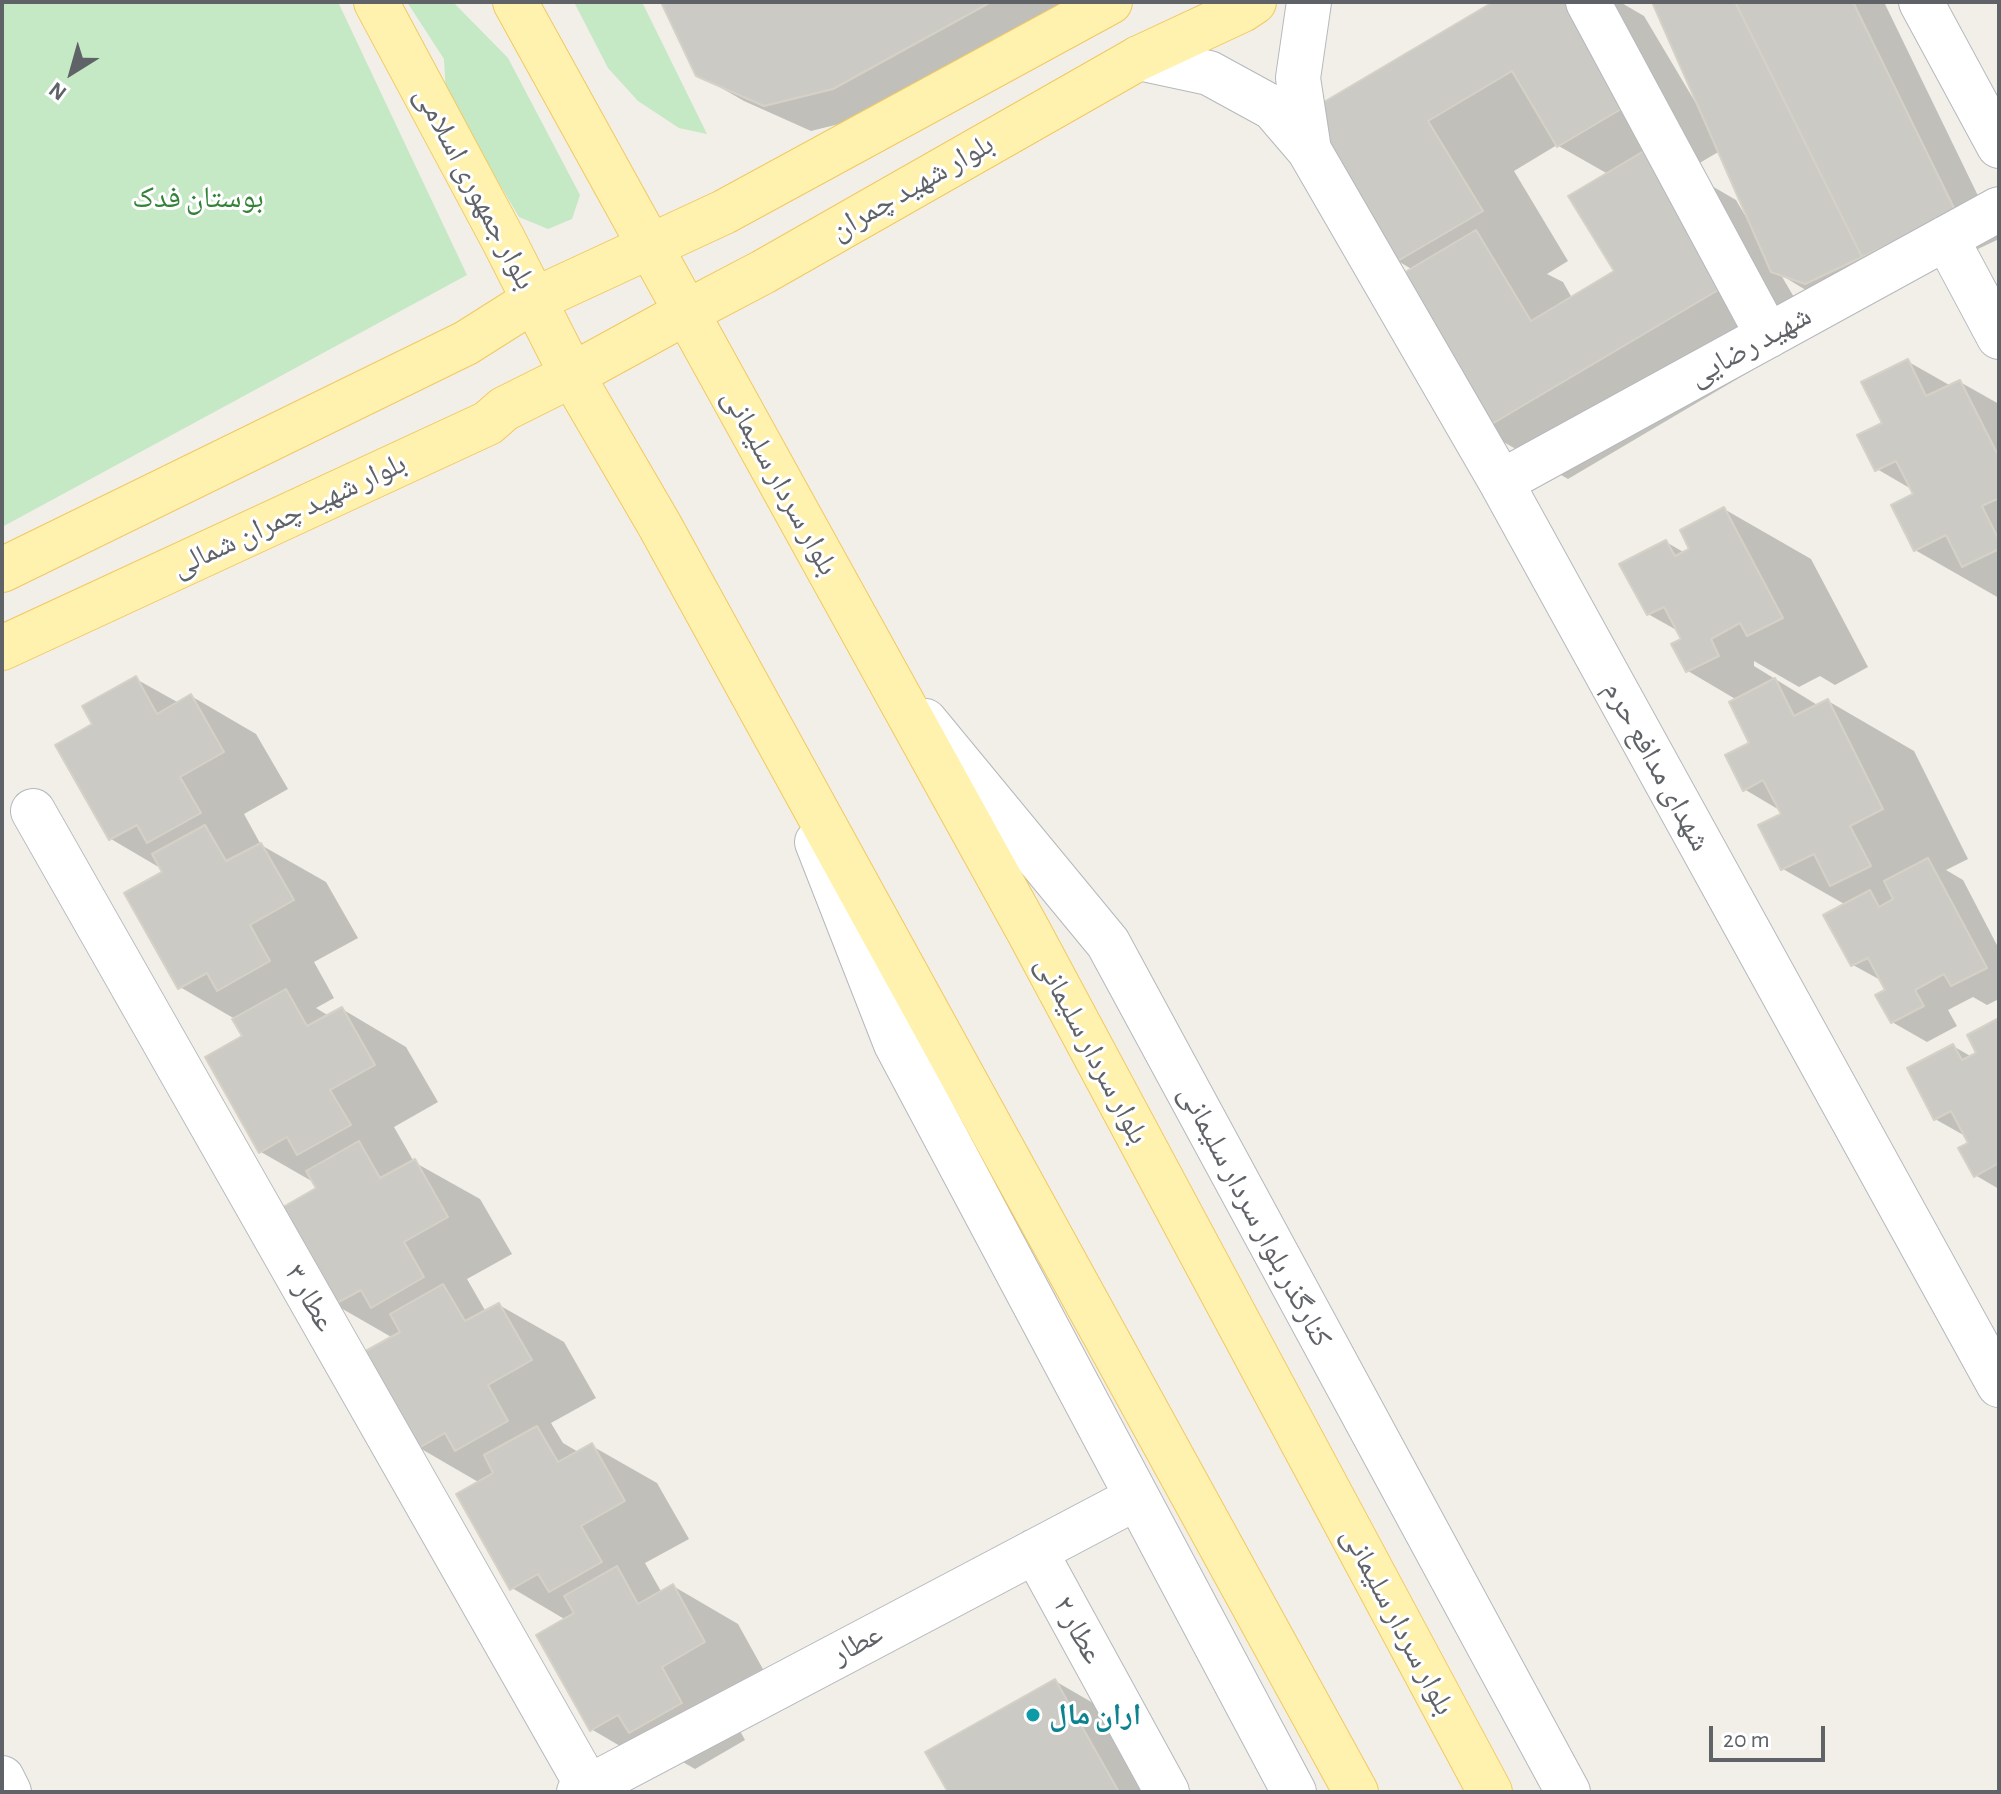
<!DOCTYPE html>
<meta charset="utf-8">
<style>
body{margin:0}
#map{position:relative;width:2001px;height:1794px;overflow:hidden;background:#f1efe8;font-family:"Alegreya Sans",sans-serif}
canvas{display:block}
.frame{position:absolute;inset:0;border:4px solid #5f6368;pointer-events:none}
.north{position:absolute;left:32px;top:32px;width:80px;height:80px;-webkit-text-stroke:6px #fff;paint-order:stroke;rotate:217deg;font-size:22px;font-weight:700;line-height:32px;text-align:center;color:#5f6368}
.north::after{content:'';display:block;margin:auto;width:28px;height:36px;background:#5f6368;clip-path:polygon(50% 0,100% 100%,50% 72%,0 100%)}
.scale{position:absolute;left:1709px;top:1726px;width:116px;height:36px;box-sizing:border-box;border:4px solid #5f6368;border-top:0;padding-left:10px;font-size:24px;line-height:28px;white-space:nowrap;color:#5f6368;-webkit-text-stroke:6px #fff;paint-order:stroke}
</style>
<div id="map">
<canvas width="2001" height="1794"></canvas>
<div class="frame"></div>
<div class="north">N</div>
<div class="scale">20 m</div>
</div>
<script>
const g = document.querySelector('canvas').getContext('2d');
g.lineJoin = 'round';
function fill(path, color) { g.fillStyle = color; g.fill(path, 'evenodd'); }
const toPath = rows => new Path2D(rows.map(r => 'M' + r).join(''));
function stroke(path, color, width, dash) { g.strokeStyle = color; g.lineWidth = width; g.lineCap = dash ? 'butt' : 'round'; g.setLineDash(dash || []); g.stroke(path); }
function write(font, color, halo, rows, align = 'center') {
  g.font = font + ' "Alegreya Sans","Noto Naskh Arabic",sans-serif'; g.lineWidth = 6; g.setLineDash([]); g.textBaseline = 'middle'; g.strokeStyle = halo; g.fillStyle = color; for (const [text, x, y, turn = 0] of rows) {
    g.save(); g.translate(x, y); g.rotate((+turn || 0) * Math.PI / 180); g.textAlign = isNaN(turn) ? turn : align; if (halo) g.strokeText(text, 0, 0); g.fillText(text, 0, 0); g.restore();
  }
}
fill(toPath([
 [2,2,338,2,467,275,2,527],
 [407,2,453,2,508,58,580,195,572,219,548,229,519,217,446,94,444,59],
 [574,2,642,2,707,134,679,128,638,101,608,68]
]), '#c5e8c5');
fill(toPath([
 [663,2,1083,2,879,114,811,131,744,101,697,74],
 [1496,2,1620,2,1644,16,1697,105,1699,103,1655,2,1884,2,1999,239,1852,309,1819,298,1781,275,1815,333,1568,479,1481,429,1413,270,1398,261,1310,113],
 [1557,145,1608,174,1616,272,1572,298,1563,282,1547,274,1568,261,1514,171],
 [1720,151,1749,216,1746,217,1736,200,1686,171],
 [1907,361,1951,386,1960,382,1999,404,1999,598,1915,550,1915,495,1913,490,1877,469,1884,424],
 [1724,509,1811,559,1868,667,1835,685,1820,676,1799,687,1754,661,1754,666,1819,706,1828,701,1914,751,1968,859,1946,870,1963,880,1999,949,1999,999,1987,1005,1973,997,1948,1010,1957,1026,1927,1042,1892,1022,1888,990,1884,982,1853,965,1846,905,1783,869,1783,815,1781,811,1744,789,1752,744,1737,700,1688,671,1684,639,1680,632,1648,614,1666,542,1685,553,1692,550],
 [136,679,179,703,191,696,256,734,288,789,244,814,261,845,326,882,358,938,314,962,334,998,316,1008,329,1016,342,1009,406,1047,438,1102,394,1127,414,1162,480,1199,512,1254,467,1279,486,1312,499,1305,564,1342,596,1398,551,1423,563,1443,580,1453,592,1446,657,1483,689,1539,645,1563,662,1593,673,1586,738,1624,769,1680,725,1704,745,1740,695,1769,674,1757,656,1767,591,1729,566,1620,512,1588,480,1483,418,1447,393,1338,334,1304,318,1189,315,1183,261,1152,245,1037,235,1019,180,987,164,873,162,869,111,839,95,724],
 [1999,1020,1999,1189,1975,1175,1971,1144,1967,1137,1935,1119,1953,1046,1972,1057,1979,1053],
 [1055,1681,1100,1707,1148,1792,950,1792]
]), '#0003');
const building = toPath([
 [661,2,991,2,833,89,764,106,696,76,661,2],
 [1493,2,1580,2,1638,99,1557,147,1512,71,1428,121,1483,211,1396,262,1307,112,1493,2],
 [1652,2,1735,2,1862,257,1805,284,1771,272,1652,2],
 [1735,2,1853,2,1956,212,1862,257,1735,2],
 [1649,148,1730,283,1480,431,1390,281,1476,230,1531,321,1614,271,1568,196,1649,148],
 [1908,359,1926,396,1960,380,1999,457,1999,498,1982,506,1999,540,1999,549,1962,567,1946,535,1914,551,1891,505,1913,494,1896,461,1875,471,1857,435,1882,423,1861,382,1908,359],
 [1724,507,1783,618,1747,636,1740,623,1711,639,1719,656,1686,672,1671,644,1681,639,1664,607,1647,615,1619,564,1666,540,1675,556,1689,549,1680,530,1724,507],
 [136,676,157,714,191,694,224,752,180,777,201,813,147,843,137,825,109,840,55,745,92,724,82,706,136,676],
 [1775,678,1794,716,1828,699,1883,809,1850,826,1871,866,1830,886,1814,854,1781,870,1758,825,1781,814,1763,780,1743,791,1725,755,1749,743,1729,702,1775,678],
 [205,825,226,861,261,843,294,900,250,925,270,961,217,991,207,973,178,989,124,893,162,872,152,854,205,825],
 [1928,858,1987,968,1951,986,1944,974,1915,990,1924,1006,1891,1023,1875,995,1885,990,1868,958,1851,966,1823,915,1870,890,1879,907,1893,899,1884,881,1928,858],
 [286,989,307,1026,342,1007,375,1065,330,1090,351,1125,297,1155,287,1137,259,1153,205,1057,242,1036,232,1019,286,989],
 [1999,1018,1999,1163,1974,1177,1958,1148,1968,1143,1951,1111,1934,1120,1907,1068,1953,1044,1962,1060,1976,1053,1967,1035,1999,1018],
 [359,1141,380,1178,415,1159,448,1217,404,1242,424,1277,371,1308,361,1290,333,1305,278,1210,316,1188,306,1171,359,1141],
 [443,1284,465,1321,499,1303,532,1360,488,1385,508,1421,455,1451,445,1433,417,1449,362,1353,400,1332,390,1314,443,1284],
 [537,1426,558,1462,592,1443,625,1501,581,1526,602,1562,549,1592,538,1574,510,1590,456,1494,493,1473,484,1455,537,1426],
 [617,1566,638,1604,673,1584,705,1642,662,1667,682,1703,629,1733,618,1715,590,1731,536,1635,574,1613,564,1596,617,1566],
 [1055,1679,1119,1792,948,1792,925,1752,1055,1679]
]);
fill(building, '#cccac5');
stroke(building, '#d6d1c6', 2);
const minor = toPath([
 [1588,2,1768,336],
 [1921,2,1999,146],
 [1139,58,1209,73,1273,108,1309,150,1501,482,1999,1385],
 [1309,150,1298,78,1309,2],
 [1946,238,1999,337],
 [1501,482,1999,209],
 [925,721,1108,943,1568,1792],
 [33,811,591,1792],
 [817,842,896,1044,1294,1792],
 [1035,1551,1167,1792],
 [2,1778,9,1792],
 [579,1792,1136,1498]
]);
const major = toPath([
 [376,2,504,241,572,375,660,526,1356,1792],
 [515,2,1029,932,1490,1792],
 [2,570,466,343,534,300,724,212,1110,2],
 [2,648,488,423,504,409,572,375,685,313,763,272,1139,58,1242,10,1254,2]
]);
stroke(minor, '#b5b8bc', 46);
stroke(major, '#f2c960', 46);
stroke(minor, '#fff', 44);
stroke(major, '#fff2af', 44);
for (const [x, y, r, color] of [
 [1033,1715,8,"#0f9aa8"]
]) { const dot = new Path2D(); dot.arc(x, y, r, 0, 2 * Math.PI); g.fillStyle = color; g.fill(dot); stroke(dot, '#fff', 3); }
write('30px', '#5f6368', '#fff', [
 ["بلوار شهید چمران",912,187,-30],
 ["بلوار جمهوری اسلامی",475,188,62],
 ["شهید رضایی",1750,346,-29],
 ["بلوار سردار سلیمانی",780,482,61],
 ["بلوار شهید چمران شمالی",289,515,-25],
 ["شهدای مدافع حرم",1657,766,61],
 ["بلوار سردار سلیمانی",1092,1050,62],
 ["کنارگذر بلوار سردار سلیمانی",1255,1216,62],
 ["عطار ۳",310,1298,60],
 ["بلوار سردار سلیمانی",1398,1621,62],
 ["عطار ۲",1078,1630,61],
 ["عطار",857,1644,-28]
]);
write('30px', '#348238', '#fff', [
 ["بوستان فدک",198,198]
]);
write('bold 30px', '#0d838f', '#fff', [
 ["اران مال",1049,1715]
], 'left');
</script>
